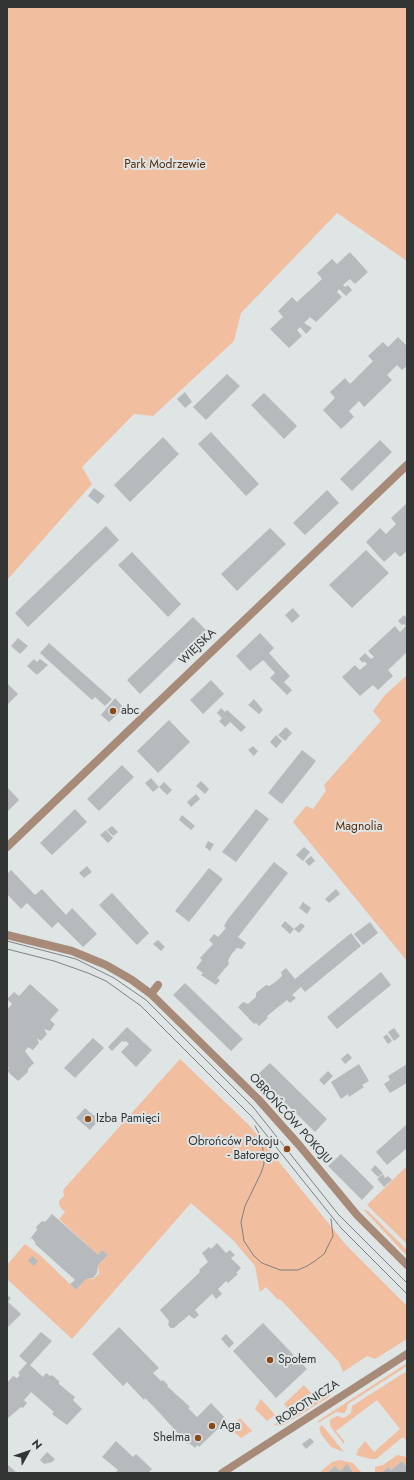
<!DOCTYPE html>
<meta charset="utf-8">
<style>
body{margin:0}
#map{position:relative;width:414px;height:1480px;overflow:hidden;background:#dfe4e5;font-family:Jost,sans-serif}
canvas{display:block}
.frame{position:absolute;inset:0;border:8px solid #333535;pointer-events:none}
.north{position:absolute;left:8px;top:1432px;width:40px;height:40px;-webkit-text-stroke:3px #dfe4e5;paint-order:stroke;rotate:50deg;font-size:11px;font-weight:700;line-height:16px;text-align:center;color:#333535}
.north::after{content:'';display:block;margin:auto;width:14px;height:18px;background:#333535;clip-path:polygon(50% 0,100% 100%,50% 72%,0 100%)}
</style>
<div id="map">
<canvas width="414" height="1480"></canvas>
<div class="frame"></div>
<div class="north">N</div>
</div>
<script>
const g = document.querySelector('canvas').getContext('2d');
g.lineJoin = 'round';
function fill(path, color) { g.fillStyle = color; g.fill(path, 'evenodd'); }
const toPath = rows => new Path2D(rows.map(r => 'M' + r).join(''));
function stroke(path, color, width, dash) { g.strokeStyle = color; g.lineWidth = width; g.lineCap = dash ? 'butt' : 'round'; g.setLineDash(dash || []); g.stroke(path); }
function write(font, color, halo, rows, align = 'center') {
  g.font = font + ' Jost,sans-serif'; g.lineWidth = 4; g.setLineDash([]); g.textBaseline = 'middle'; g.strokeStyle = halo; g.fillStyle = color; for (const [text, x, y, turn = 0] of rows) {
    g.save(); g.translate(x, y); g.rotate((+turn || 0) * Math.PI / 180); g.textAlign = isNaN(turn) ? turn : align; if (halo) g.strokeText(text, 0, 0); g.fillText(text, 0, 0); g.restore();
  }
}
fill(toPath([
 [7,7,407,7,407,261,337,213,241,313,234,341,153,416,134,414,82,467,92,484,7,580],
 [407,675,407,961,293,822,306,806,313,809,326,791,324,785,381,721,373,711,384,696],
 [180,1059,250,1126,346,1245,407,1306,407,1339,375,1359,367,1356,343,1372,339,1362,280,1299,278,1300,266,1287,260,1292,255,1266,234,1241,191,1203,72,1339,7,1279,7,1265,25,1244,41,1256,76,1290,86,1279,93,1279,99,1274,98,1265,108,1255,102,1250,98,1255,59,1219,65,1212,60,1207,59,1201,64,1196,63,1190],
 [407,1166,407,1244,367,1205],
 [363,1209,368,1211,407,1250,407,1256],
 [407,1363,407,1366,348,1404,346,1411,344,1413,336,1412,318,1423,318,1421],
 [407,1371,407,1441,403,1437,376,1459,371,1459,356,1455,358,1450,365,1441,374,1452,400,1429,377,1400,336,1431,344,1441,344,1444,330,1426,330,1420,337,1416,344,1418,351,1413,352,1406],
 [304,1385,311,1393,287,1408,284,1404],
 [334,1386,329,1397,282,1426,273,1425],
 [261,1399,275,1415,267,1421,255,1409],
 [240,1418,252,1431,241,1438,234,1432,235,1423],
 [322,1425,344,1452,331,1447,321,1434,319,1428],
 [397,1455,407,1457,407,1467,402,1461,391,1470,388,1467,381,1473,375,1473,375,1467,383,1465],
 [340,1460,353,1463,362,1473,352,1473,353,1472,347,1465,340,1471,335,1466,327,1473,319,1473,332,1462]
]), '#f1be9f');
fill(toPath([
 [350,252,368,272,355,284,350,279,343,285,345,287,348,285,352,290,346,296,339,289,337,292,342,297,316,322,310,317,304,323,312,328,306,334,300,327,297,330,302,336,289,348,270,329,283,317,278,311,292,297,297,302,322,279,317,273,332,259,337,264],
 [398,337,407,346,407,366,402,370,397,365,387,375,392,380,364,407,359,401,349,411,354,417,341,429,323,410,335,398,330,392,345,378,350,384,373,361,368,356,383,342,388,347],
 [227,374,240,386,206,420,193,407],
 [185,392,192,402,185,408,177,399],
 [264,393,297,426,284,439,251,405],
 [211,432,259,484,246,496,198,444],
 [163,437,179,454,130,502,114,485],
 [380,440,392,452,352,491,340,479],
 [94,488,105,496,98,504,88,496],
 [327,490,339,503,305,535,293,523],
 [407,503,407,551,400,557,395,552,384,562,366,542,380,528,386,534,396,524,391,518],
 [106,526,119,540,28,627,15,613],
 [270,528,286,544,237,591,221,574],
 [366,550,389,573,352,608,329,585],
 [132,552,181,604,168,617,118,565],
 [293,608,300,616,292,623,285,615],
 [404,615,407,618,407,652,388,670,393,676,378,690,373,685,360,696,342,677,355,665,360,670,367,664,364,661,363,663,359,659,365,653,371,659,374,657,368,651,395,626,400,632,406,626,404,624,402,625,398,621],
 [193,617,206,630,140,694,127,680],
 [260,633,274,648,269,653,290,676,284,682,292,690,287,695,270,678,275,673,263,660,250,671,236,656],
 [18,638,28,646,20,654,11,646],
 [49,643,112,699,105,706,95,697,92,700,40,653],
 [34,659,37,662,40,659,48,665,37,675,27,666],
 [211,680,224,694,203,714,190,700],
 [7,683,18,694,7,705],
 [115,698,124,708,109,722,101,715],
 [254,699,263,710,259,714,248,705],
 [221,708,225,712,227,710,246,727,241,732,230,722,225,727,219,721,222,718,217,713],
 [169,720,190,742,158,773,137,751],
 [286,727,292,733,285,741,278,735],
 [276,735,282,741,276,748,270,742],
 [253,746,258,751,254,756,248,750],
 [302,750,316,761,282,804,268,793],
 [122,765,134,777,99,811,87,799],
 [151,778,159,787,164,782,172,790,167,795,159,787,153,792,145,783],
 [201,781,209,789,205,794,196,786],
 [7,787,19,800,7,812],
 [196,794,200,799,191,807,187,802],
 [75,809,87,822,52,855,40,843],
 [256,809,269,819,236,862,222,852],
 [182,815,195,826,191,830,179,820],
 [112,826,118,832,113,836,107,830],
 [106,830,113,838,108,843,100,835],
 [208,841,214,844,210,851,205,847],
 [304,847,310,852,303,861,296,855],
 [311,856,315,861,309,866,305,861],
 [274,862,288,873,238,937,246,943,242,949,237,948,231,955,228,961,229,964,217,978,220,980,216,985,201,975,203,973,196,968,202,960,200,958,213,944,209,940,214,934,218,937,226,928,224,926,228,919],
 [87,866,92,872,84,878,79,873],
 [209,868,223,879,189,922,175,911],
 [11,870,35,895,42,889,66,915,72,908,97,934,83,947,58,922,52,928,27,903,21,909,7,894,7,874],
 [336,889,340,894,329,903,325,899],
 [112,893,149,933,137,945,99,905],
 [303,902,311,908,307,914,299,908],
 [285,921,294,929,290,934,281,926],
 [370,922,378,933,363,945,354,934],
 [301,923,305,926,299,933,294,929],
 [351,933,361,946,305,992,301,987,292,995,296,998,290,1003,287,1000,267,1016,268,1018,259,1026,256,1023,254,1024,238,1007,243,1002,248,1004,256,997,256,993,266,985,269,986,274,983,282,976,281,972,286,968,295,979],
 [158,940,165,947,161,951,153,944],
 [381,972,391,985,337,1029,327,1017],
 [185,983,243,1039,231,1051,173,995],
 [30,984,59,1010,50,1020,55,1024,50,1031,44,1029,47,1034,41,1041,37,1038,39,1043,33,1050,28,1047,25,1051,34,1063,28,1069,28,1072,18,1081,7,1071,9,1067,7,1067,7,1010,12,1004,7,999,14,992,19,996],
 [127,1027,152,1050,136,1067,121,1052,129,1044,126,1041,124,1042,122,1041,112,1051,108,1047],
 [394,1028,400,1036,394,1041,388,1032],
 [387,1034,392,1041,388,1044,383,1037],
 [93,1038,104,1048,75,1078,64,1068],
 [348,1053,352,1058,345,1064,341,1059],
 [270,1063,327,1119,315,1132,257,1075],
 [359,1064,369,1081,362,1085,364,1087,349,1097,348,1094,341,1099,331,1082],
 [407,1064,407,1083,390,1093,384,1084,390,1080,388,1076],
 [328,1071,333,1076,324,1085,319,1080],
 [85,1108,99,1120,90,1130,76,1118],
 [407,1124,407,1148,387,1165,376,1152],
 [341,1154,374,1187,362,1200,328,1166],
 [375,1165,383,1173,378,1177,371,1170],
 [383,1174,385,1178,388,1176,392,1180,384,1187,377,1179],
 [52,1214,96,1253,98,1255,102,1250,108,1255,98,1265,97,1273,93,1278,86,1279,76,1290,70,1284,75,1280,73,1278,35,1244,35,1242,32,1238,29,1240,37,1230,36,1227,42,1221,45,1222],
 [217,1243,226,1253,230,1250,235,1255,231,1258,241,1268,236,1273,238,1274,228,1283,226,1281,218,1289,222,1294,216,1299,212,1294,195,1310,199,1315,194,1319,189,1315,174,1328,171,1328,168,1325,169,1321,160,1310,200,1272,199,1270,208,1262,202,1253,209,1247,211,1249],
 [32,1256,38,1261,34,1266,28,1261],
 [7,1295,11,1298,8,1302,21,1314,7,1328],
 [263,1323,307,1369,276,1398,233,1351],
 [119,1327,159,1368,153,1373,161,1381,163,1380,168,1385,167,1386,190,1407,188,1408,197,1417,211,1403,227,1420,199,1447,197,1445,195,1448,189,1443,188,1444,154,1407,145,1398,144,1400,127,1382,123,1386,92,1354],
 [41,1332,52,1341,30,1365,43,1377,46,1373,50,1376,52,1375,59,1381,59,1384,75,1397,73,1400,82,1409,67,1425,52,1414,54,1412,31,1392,24,1400,27,1403,23,1408,21,1407,7,1419,7,1383,13,1376,17,1378,20,1375,18,1373,27,1363,19,1356],
 [226,1334,234,1343,229,1348,221,1339],
 [310,1438,314,1442,306,1449,302,1444],
 [116,1441,133,1457,136,1454,152,1469,148,1473,115,1473,118,1470,102,1457],
 [47,1452,55,1459,52,1462,44,1464,40,1460],
 [402,1461,407,1467,407,1473,381,1473,388,1467,391,1470],
 [7,1464,17,1473,7,1473],
 [347,1464,353,1472,352,1473,327,1473,335,1466,340,1471]
]), '#b6babc');
stroke(toPath([
 [7,847,407,465],
 [7,935,72,951,106,965,132,980,151,994,258,1099,299,1145,357,1215,407,1265],
 [151,994,158,985],
 [222,1473,407,1354]
]), '#a78a78', 8);
stroke(toPath([
 [7,941,76,959,114,978,146,1000,253,1107,338,1214,407,1283],
 [7,949,54,961,88,973,106,981,141,1006,252,1117,341,1228,407,1294],
 [255,1126,262,1139,264,1164,261,1173,245,1206,241,1222,244,1241,254,1256,262,1263,280,1270,298,1270,307,1266,315,1261,324,1254,333,1236,331,1219]
]), '#7e8181', 1);
for (const [x, y, r, color] of [
 [113,711,4,"#8c4a19"],
 [88,1119,4,"#8c4a19"],
 [287,1149,4,"#8c4a19"],
 [270,1360,4,"#8c4a19"],
 [212,1426,4,"#8c4a19"],
 [198,1438,4,"#8c4a19"]
]) { const dot = new Path2D(); dot.arc(x, y, r, 0, 2 * Math.PI); g.fillStyle = color; g.fill(dot); stroke(dot, '#dfe4e5', 1.5); }
write('12px', '#582d0c', '#dfe4e5', [
 ["Park Modrzewie",165,165],
 ["Magnolia",359,827]
]);
write('12px', '#333535', '#dfe4e5', [
 ["WIEJSKA",198,647,-44],
 ["OBROŃCÓW POKOJU",290,1119,48],
 ["ROBOTNICZA",308,1403,-33]
]);
write('12px', '#333535', '#dfe4e5', [
 ["abc",121,711],
 ["Izba Pamięci",96,1119],
 ["Obrońców Pokoju",279,1142,"right"],
 ["- Batorego",279,1156,"right"],
 ["Społem",278,1360],
 ["Aga",220,1426],
 ["Shelma",190,1438,"right"]
], 'left');
</script>
